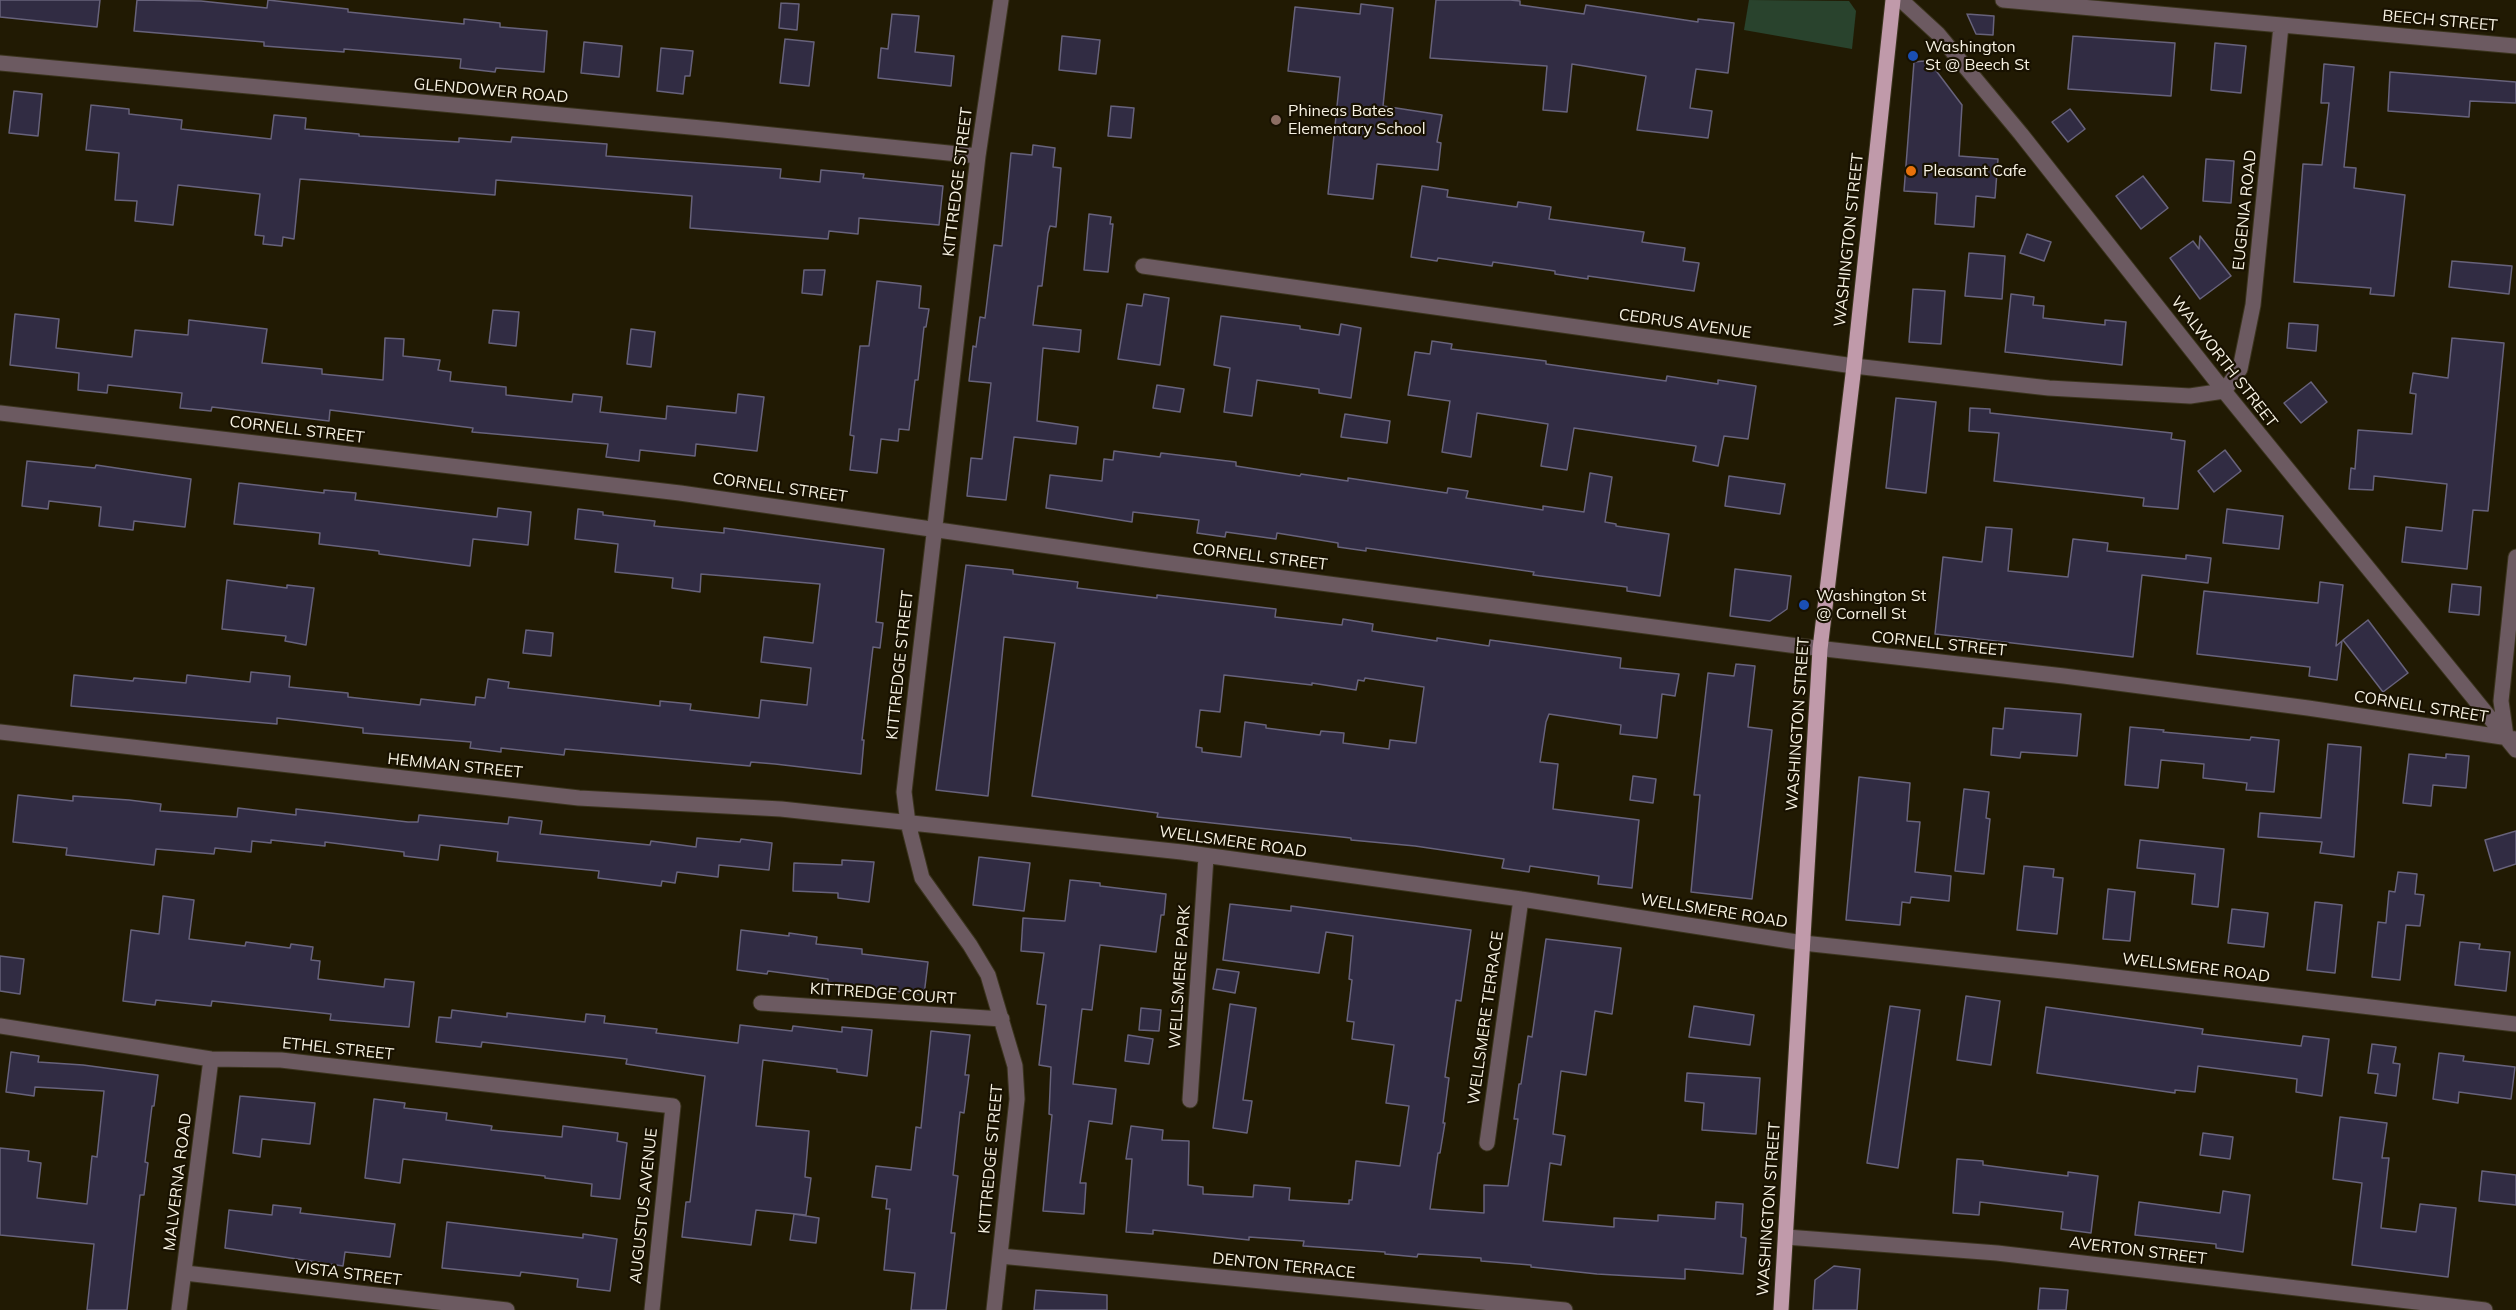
<!DOCTYPE html>
<style>
body{margin:0}
canvas{display:block;background:#211a03}
</style>
<canvas width="2516" height="1310"></canvas>
<script>
const g = document.querySelector('canvas').getContext('2d');
g.lineJoin = 'round';
function fill(path, color) { g.fillStyle = color; g.fill(path, 'evenodd'); }
const toPath = rows => new Path2D(rows.map(r => 'M' + r).join(''));
function stroke(path, color, width, dash) { g.strokeStyle = color; g.lineWidth = width; g.lineCap = dash ? 'butt' : 'round'; g.setLineDash(dash || []); g.stroke(path); }
function write(font, color, halo, rows, align = 'center') {
  g.font = font + ' Mulish,sans-serif'; g.lineWidth = 4.5; g.setLineDash([]); g.textBaseline = 'middle'; g.strokeStyle = halo; g.fillStyle = color; for (const [text, x, y, turn = 0] of rows) {
    g.save(); g.translate(x, y); g.rotate((+turn || 0) * Math.PI / 180); g.textAlign = isNaN(turn) ? turn : align; if (halo) g.strokeText(text, 0, 0); g.fillText(text, 0, 0); g.restore();
  }
}
fill(toPath([
 [1749,0,1849,1,1856,11,1852,49,1744,30]
]), '#29432d');
const building = toPath([
 [0,0,100,0,97,27,0,17,0,0],
 [137,0,201,1,267,8,268,0,348,9,348,12,464,24,464,19,500,23,500,27,547,31,544,72,496,68,495,72,460,68,461,59,344,49,344,52,290,48,264,46,264,42,134,31,137,0],
 [1436,0,1510,0,1520,1,1520,5,1584,14,1586,5,1698,22,1698,19,1734,23,1728,73,1696,69,1690,108,1712,111,1708,138,1637,130,1646,76,1572,64,1567,112,1543,110,1547,66,1430,58,1436,0],
 [781,3,799,4,797,30,779,28,781,3],
 [1361,4,1393,8,1383,106,1442,115,1437,142,1441,143,1438,170,1377,164,1373,199,1328,194,1340,77,1288,71,1295,7,1360,14,1361,4],
 [892,14,919,16,915,52,954,56,951,86,878,78,881,48,888,49,892,14],
 [1967,14,1994,16,1993,35,1976,34,1967,14],
 [1062,36,1100,40,1096,74,1059,70,1062,36],
 [2073,36,2175,43,2171,96,2068,89,2073,36],
 [785,39,814,42,809,86,780,83,785,39],
 [584,42,622,46,619,77,581,73,584,42],
 [2215,43,2246,46,2241,93,2211,90,2215,43],
 [661,48,693,51,690,76,685,76,683,94,657,91,661,48],
 [1924,61,1931,64,1962,105,1959,156,1998,159,1995,198,1976,196,1974,227,1935,224,1937,193,1904,191,1914,62,1924,61],
 [2324,64,2354,67,2344,167,2356,168,2354,188,2405,195,2394,296,2370,294,2371,288,2294,282,2303,164,2322,165,2329,103,2321,103,2324,64],
 [2390,72,2516,82,2516,103,2470,101,2469,117,2388,111,2390,72],
 [14,91,42,94,38,136,9,133,14,91],
 [91,105,129,109,129,114,182,120,181,129,271,139,274,115,306,118,305,129,359,134,359,136,459,142,459,138,511,142,512,137,607,144,606,156,781,169,780,178,820,182,821,170,864,174,863,178,943,186,939,225,859,218,858,234,829,231,828,239,690,228,692,196,496,180,495,195,300,179,294,239,283,237,282,246,263,244,264,236,255,235,260,194,178,185,173,225,135,221,137,201,115,200,119,153,86,150,91,105],
 [1111,106,1134,108,1131,138,1108,136,1111,106],
 [2070,109,2085,129,2068,142,2052,122,2070,109],
 [1033,145,1055,148,1053,167,1061,168,1056,227,1050,226,1048,233,1042,286,1038,286,1033,325,1081,330,1079,352,1043,348,1037,421,1078,427,1076,444,1014,437,1006,500,967,496,971,458,982,459,991,383,969,381,973,346,976,347,980,317,985,318,994,245,1002,246,1011,153,1032,155,1033,145],
 [2206,159,2234,161,2231,203,2203,201,2206,159],
 [2143,176,2168,208,2141,229,2116,196,2143,176],
 [1422,186,1448,190,1447,197,1517,207,1518,202,1551,207,1549,219,1644,232,1642,242,1685,248,1683,261,1699,263,1694,291,1588,276,1588,279,1555,274,1555,271,1493,262,1492,266,1438,258,1437,261,1411,257,1422,186],
 [1089,214,1111,217,1110,224,1113,224,1108,272,1084,270,1089,214],
 [2027,234,2051,242,2044,261,2020,253,2027,234],
 [2200,236,2231,276,2200,299,2170,258,2193,241,2199,249,2200,236],
 [1969,253,2005,256,2002,299,1965,296,1969,253],
 [2452,261,2512,266,2509,294,2449,287,2452,261],
 [804,270,825,270,822,295,802,293,804,270],
 [877,281,921,286,919,308,929,309,926,327,924,327,918,380,915,380,909,430,899,429,898,441,881,439,877,473,850,470,854,436,850,435,860,346,869,346,877,281],
 [1913,289,1945,291,1941,344,1909,342,1913,289],
 [1144,294,1169,298,1160,365,1118,359,1127,304,1142,306,1144,294],
 [2011,294,2034,297,2033,305,2044,306,2043,318,2105,325,2105,320,2126,322,2122,365,2005,352,2011,294],
 [493,310,519,312,516,346,489,343,493,310],
 [15,314,59,319,56,348,132,357,135,330,188,335,189,320,267,329,262,363,322,369,322,374,383,380,385,338,404,339,403,356,440,360,438,370,451,372,450,381,506,387,506,395,572,402,573,394,602,397,600,412,666,419,667,406,736,413,738,394,764,397,757,451,696,444,695,456,640,450,639,461,606,457,608,444,472,432,473,428,330,410,329,421,212,407,211,411,180,408,182,393,108,385,107,393,78,390,79,373,10,365,15,314],
 [1221,316,1300,326,1300,329,1339,335,1341,324,1361,328,1351,398,1319,393,1319,389,1257,380,1252,416,1224,412,1230,368,1214,365,1221,316],
 [2289,323,2318,325,2316,351,2287,348,2289,323],
 [631,329,655,332,651,367,627,364,631,329],
 [2452,338,2504,343,2488,511,2473,510,2467,569,2402,562,2406,527,2442,531,2447,484,2374,476,2373,490,2349,489,2351,468,2355,469,2358,430,2412,434,2416,394,2410,393,2413,373,2448,378,2452,338],
 [1432,341,1452,344,1451,349,1546,361,1546,364,1666,381,1667,376,1718,384,1718,380,1756,386,1748,439,1724,436,1718,466,1693,461,1696,446,1574,428,1567,470,1541,466,1548,424,1477,413,1471,457,1442,452,1450,401,1408,395,1415,352,1430,354,1432,341],
 [2311,382,2327,402,2301,423,2284,403,2311,382],
 [1157,385,1184,389,1180,412,1153,408,1157,385],
 [1896,398,1936,402,1926,493,1886,488,1896,398],
 [1970,408,1990,409,1990,413,2172,433,2171,439,2185,441,2178,509,2143,506,2144,498,1994,481,1999,433,1969,431,1970,408],
 [1345,414,1390,421,1387,443,1341,437,1345,414],
 [2225,450,2241,471,2214,492,2198,471,2225,450],
 [1114,451,1160,457,1161,453,1236,462,1236,466,1300,476,1301,474,1348,481,1348,478,1447,493,1448,488,1468,491,1466,498,1543,510,1543,506,1584,512,1590,473,1612,477,1605,522,1616,524,1616,526,1669,534,1660,596,1627,591,1627,587,1533,575,1534,572,1366,548,1366,551,1338,547,1338,543,1277,533,1276,539,1226,532,1225,537,1197,533,1199,520,1133,512,1132,522,1046,508,1050,475,1102,481,1104,459,1113,460,1114,451],
 [27,461,95,468,96,465,191,479,185,527,134,521,133,530,99,526,101,507,49,501,48,509,22,506,27,461],
 [1729,476,1785,484,1780,514,1725,506,1729,476],
 [239,483,324,493,324,490,356,493,355,500,497,517,498,508,531,512,528,545,473,539,470,566,379,554,379,551,319,544,320,533,234,524,239,483],
 [578,509,603,512,603,515,655,521,654,526,724,533,724,528,884,549,876,622,883,623,880,648,873,647,862,740,864,740,861,774,775,764,751,762,750,766,565,749,564,755,501,748,501,752,470,748,471,742,363,733,363,728,277,718,277,724,71,706,74,675,133,681,134,678,186,683,187,675,250,682,251,672,290,676,289,687,348,693,348,697,420,705,421,699,475,705,476,697,485,698,488,679,509,682,508,688,660,706,660,701,691,704,690,710,759,718,761,700,807,705,811,668,761,662,764,637,813,643,820,584,701,574,700,592,672,588,673,578,615,572,618,544,575,539,578,509],
 [2227,509,2283,516,2279,549,2223,543,2227,509],
 [1986,527,2012,529,2008,571,2068,577,2073,539,2108,543,2107,551,2186,559,2186,555,2211,558,2208,583,2142,575,2133,657,1935,634,1943,557,1982,562,1986,527],
 [966,565,1013,570,1013,574,1078,582,1077,588,1157,598,1157,595,1276,609,1275,617,1342,625,1343,619,1373,624,1372,631,1437,641,1437,638,1489,646,1490,640,1591,654,1621,658,1620,668,1679,674,1675,696,1662,694,1657,738,1620,734,1621,725,1549,714,1546,722,1540,762,1558,764,1553,809,1639,820,1632,888,1598,884,1599,876,1530,866,1529,872,1502,868,1504,859,1415,846,1351,840,1351,838,1157,817,1158,813,1032,796,1055,643,1004,637,988,796,936,790,966,565],
 [1224,675,1312,685,1312,683,1356,690,1358,680,1364,681,1365,678,1424,687,1416,743,1390,740,1389,749,1343,743,1344,733,1321,731,1320,735,1266,728,1266,725,1245,722,1241,757,1202,752,1202,748,1196,747,1200,710,1220,712,1224,675],
 [1735,569,1791,576,1787,609,1770,621,1730,616,1735,569],
 [227,580,287,588,287,585,314,588,306,645,285,641,286,636,222,629,227,580],
 [2320,582,2343,585,2336,646,2342,641,2337,680,2309,676,2310,667,2197,654,2204,591,2318,603,2320,582],
 [2452,584,2481,587,2479,615,2449,612,2452,584],
 [2368,620,2408,673,2383,692,2343,640,2368,620],
 [526,630,553,633,551,656,523,653,526,630],
 [1736,664,1755,666,1748,727,1772,730,1752,899,1691,892,1700,795,1694,795,1708,673,1734,676,1736,664],
 [2005,708,2081,714,2077,756,2021,752,2020,758,1991,755,1993,728,2003,729,2005,708],
 [2130,727,2164,730,2163,732,2250,740,2251,737,2279,740,2274,792,2246,790,2247,783,2203,778,2204,764,2161,760,2158,788,2125,785,2130,727],
 [2328,744,2361,747,2354,857,2320,853,2322,842,2258,837,2260,813,2321,818,2328,744],
 [2409,754,2446,758,2446,754,2469,756,2466,788,2433,785,2431,806,2403,803,2409,754],
 [1633,776,1656,779,1653,803,1630,800,1633,776],
 [1859,777,1910,783,1907,821,1920,822,1915,872,1951,876,1949,901,1911,897,1910,903,1902,902,1900,925,1846,920,1859,777],
 [1964,789,1989,792,1986,818,1990,819,1984,874,1955,871,1964,789],
 [18,795,73,801,73,796,129,800,161,804,160,811,237,817,238,808,296,815,296,809,408,822,418,822,419,815,508,824,509,817,542,821,540,834,650,845,651,841,696,847,697,838,740,842,741,839,772,843,769,870,719,865,718,877,677,872,675,883,662,881,661,886,598,878,599,871,497,861,498,852,440,845,438,860,404,856,404,852,325,842,325,846,271,840,271,843,252,841,251,852,215,848,214,854,156,849,154,865,66,855,67,848,13,842,18,795],
 [2516,831,2516,864,2494,871,2485,840,2516,831],
 [2140,840,2224,849,2218,907,2192,904,2195,874,2137,868,2140,840],
 [979,857,1030,863,1024,911,973,905,979,857],
 [842,860,874,862,869,902,838,898,838,893,793,891,794,863,842,865,842,860],
 [2024,866,2054,869,2053,877,2063,878,2057,934,2017,930,2024,866],
 [2398,872,2417,874,2415,894,2424,895,2420,926,2406,925,2400,980,2372,977,2378,922,2386,923,2389,891,2395,892,2398,872],
 [1070,880,1100,883,1100,886,1166,894,1164,915,1161,915,1156,952,1100,945,1092,1010,1082,1009,1073,1084,1116,1089,1112,1124,1089,1121,1080,1183,1086,1183,1084,1214,1043,1211,1052,1115,1049,1114,1051,1067,1039,1065,1046,1005,1037,1004,1044,953,1021,951,1023,918,1065,921,1070,880],
 [2108,889,2135,892,2130,941,2103,939,2108,889],
 [163,896,194,900,189,939,245,946,246,942,290,948,291,944,313,947,311,960,320,961,318,979,384,987,385,979,414,982,409,1027,330,1020,331,1014,212,1001,211,1006,156,1000,155,1005,123,1001,131,930,159,934,163,896],
 [2315,902,2342,905,2335,973,2307,970,2315,902],
 [1230,904,1291,911,1291,906,1471,930,1461,1001,1456,1000,1445,1077,1449,1078,1443,1123,1445,1123,1440,1153,1438,1153,1430,1209,1484,1213,1484,1185,1508,1186,1518,1119,1514,1119,1519,1084,1521,1084,1528,1036,1532,1037,1546,939,1621,948,1612,1014,1595,1011,1586,1075,1561,1071,1553,1134,1565,1136,1561,1165,1550,1163,1543,1221,1614,1227,1614,1218,1658,1221,1658,1215,1715,1219,1716,1202,1743,1204,1741,1237,1746,1238,1743,1274,1685,1269,1685,1279,1597,1274,1531,1267,1531,1265,1481,1261,1481,1258,1418,1254,1417,1257,1385,1254,1385,1252,1303,1246,1304,1241,1249,1237,1249,1240,1153,1230,1153,1234,1126,1232,1132,1159,1126,1159,1131,1126,1163,1130,1162,1140,1189,1141,1188,1185,1203,1187,1203,1194,1253,1197,1254,1185,1290,1188,1289,1200,1349,1204,1349,1200,1352,1200,1356,1161,1400,1166,1409,1106,1386,1103,1394,1045,1352,1039,1354,1022,1347,1021,1352,980,1349,979,1353,936,1326,932,1319,973,1223,960,1230,904],
 [2232,909,2268,913,2264,947,2228,943,2232,909],
 [741,930,789,936,789,933,817,937,816,944,862,949,862,954,928,962,924,995,828,982,828,979,768,971,767,974,737,970,741,930],
 [2460,942,2480,944,2479,949,2510,952,2506,991,2455,985,2460,942],
 [0,956,24,959,20,994,0,991,0,956],
 [1217,969,1239,972,1235,993,1213,989,1217,969],
 [1966,996,2000,1001,1991,1065,1957,1060,1966,996],
 [1230,1004,1256,1008,1243,1100,1252,1101,1247,1133,1213,1128,1230,1004],
 [1694,1006,1754,1015,1750,1045,1689,1037,1694,1006],
 [1890,1006,1920,1010,1898,1168,1867,1163,1890,1006],
 [2046,1007,2203,1029,2202,1034,2301,1046,2303,1036,2329,1039,2322,1096,2296,1092,2297,1079,2198,1066,2195,1092,2175,1090,2175,1093,2037,1073,2046,1007],
 [1141,1008,1161,1010,1159,1031,1139,1030,1141,1008],
 [452,1010,507,1017,507,1013,585,1022,586,1014,605,1016,604,1023,657,1029,656,1033,738,1043,740,1025,792,1031,793,1026,842,1032,842,1027,872,1030,867,1076,837,1072,837,1069,763,1060,756,1126,809,1131,805,1177,811,1178,806,1215,756,1210,751,1245,682,1237,686,1202,690,1202,705,1076,626,1064,627,1059,482,1042,481,1047,436,1042,439,1017,451,1018,452,1010],
 [931,1031,970,1035,965,1075,969,1075,964,1113,960,1112,953,1175,958,1176,951,1233,955,1233,946,1310,911,1310,915,1273,884,1270,890,1209,886,1209,887,1199,872,1197,876,1166,911,1170,916,1127,921,1128,931,1031],
 [1128,1035,1153,1039,1149,1064,1125,1061,1128,1035],
 [2372,1044,2396,1047,2393,1063,2400,1064,2396,1096,2375,1093,2378,1074,2368,1073,2372,1044],
 [11,1052,39,1056,38,1062,83,1065,158,1075,154,1106,152,1106,145,1162,148,1163,144,1195,140,1195,127,1310,87,1310,94,1244,0,1235,0,1148,29,1151,28,1161,41,1163,37,1198,87,1204,92,1156,97,1157,104,1091,35,1087,34,1096,6,1092,11,1052],
 [2439,1053,2464,1056,2463,1061,2515,1067,2511,1099,2459,1092,2458,1103,2433,1099,2439,1053],
 [1687,1073,1760,1078,1756,1134,1702,1130,1704,1103,1685,1101,1687,1073],
 [240,1096,315,1103,310,1144,262,1139,260,1157,233,1153,240,1096],
 [374,1099,405,1103,404,1108,447,1113,446,1120,492,1126,491,1130,562,1137,563,1126,618,1133,617,1141,627,1143,620,1199,591,1196,592,1184,545,1178,545,1176,403,1159,400,1183,365,1178,374,1099],
 [2340,1117,2387,1123,2382,1158,2389,1158,2381,1228,2416,1232,2420,1204,2456,1208,2448,1277,2352,1265,2362,1183,2333,1179,2340,1117],
 [2203,1133,2233,1137,2230,1159,2200,1155,2203,1133],
 [1957,1159,1983,1161,1983,1165,2068,1176,2068,1172,2098,1176,2091,1233,2061,1229,2063,1212,1980,1202,1979,1215,1953,1213,1957,1159],
 [2482,1171,2516,1175,2516,1205,2479,1201,2482,1171],
 [2223,1191,2250,1195,2243,1252,2216,1248,2216,1244,2135,1235,2139,1202,2220,1213,2223,1191],
 [273,1205,301,1208,300,1213,395,1224,390,1257,345,1252,343,1266,225,1248,229,1210,272,1215,273,1205],
 [794,1214,819,1218,816,1243,790,1240,794,1214],
 [447,1222,583,1238,583,1234,617,1239,610,1291,577,1287,578,1279,521,1272,520,1276,442,1268,447,1222],
 [1834,1266,1860,1269,1857,1310,1813,1310,1815,1280,1834,1266],
 [2040,1288,2068,1290,2066,1310,2038,1310,2040,1288],
 [1036,1290,1107,1295,1107,1310,1034,1310,1036,1290]
]);
fill(building, '#312c43');
stroke(building, '#67627b', 1.5);
const minor = toPath([
 [1901,0,1938,34,2021,134,2224,391,2516,750],
 [2003,0,2516,46],
 [0,63,723,130,978,156],
 [1143,266,1854,366,2049,388,2190,396,2224,391,2240,369,2253,305,2281,26],
 [0,413,680,493,1147,560,1790,645,2064,676,2308,708,2516,739],
 [0,732,579,798,781,809,1182,852,1521,899,1803,943,2072,972,2516,1024],
 [2506,736,2501,701,2516,557],
 [761,1003,1002,1019],
 [0,1026,211,1059,281,1060,673,1106,652,1310],
 [1190,1100,1206,857],
 [1487,1143,1521,899],
 [1786,1237,1997,1253,2485,1310],
 [1000,1256,1565,1310],
 [185,1273,507,1310],
 [179,1310,211,1059],
 [994,1310,1017,1099,1015,1066,988,975,970,945,922,878,908,823,904,792,978,156,1001,0]
]);
const major = toPath([
 [1781,1310,1820,649,1854,366,1893,0]
]);
stroke(minor, '#3b341e', 17);
stroke(major, '#3b341e', 17);
stroke(minor, '#6c5a61', 15);
stroke(major, '#c09aaa', 15);
for (const [x, y, r, color] of [
 [1913,56,6,"#1a4fb4"],
 [1276,120,6,"#8d6e63"],
 [1911,171,6,"#e8710a"],
 [1804,605,6,"#1a4fb4"]
]) { const dot = new Path2D(); dot.arc(x, y, r, 0, 2 * Math.PI); g.fillStyle = color; g.fill(dot); stroke(dot, '#181100', 2); }
write('16px', '#f7f2e3', '#181100', [
 ["BEECH STREET",2440,21,5],
 ["GLENDOWER ROAD",491,91,5],
 ["KITTREDGE STREET",958,182,-83],
 ["EUGENIA ROAD",2245,210,-84],
 ["WASHINGTON STREET",1849,240,-84],
 ["CEDRUS AVENUE",1685,324,8],
 ["WALWORTH STREET",2224,362,52],
 ["CORNELL STREET",297,430,7],
 ["CORNELL STREET",780,488,8],
 ["CORNELL STREET",1260,557,7],
 ["CORNELL STREET",1939,644,6],
 ["KITTREDGE STREET",900,665,-84],
 ["CORNELL STREET",2421,707,9],
 ["WASHINGTON STREET",1798,724,-86],
 ["HEMMAN STREET",455,766,6],
 ["WELLSMERE ROAD",1233,842,8],
 ["WELLSMERE ROAD",1714,911,9],
 ["WELLSMERE ROAD",2196,968,7],
 ["WELLSMERE PARK",1180,977,-86],
 ["KITTREDGE COURT",883,994,4],
 ["WELLSMERE TERRACE",1486,1018,-82],
 ["ETHEL STREET",338,1049,6],
 ["KITTREDGE STREET",991,1159,-85],
 ["MALVERNA ROAD",178,1182,-83],
 ["AUGUSTUS AVENUE",644,1206,-84],
 ["WASHINGTON STREET",1769,1209,-86],
 ["AVERTON STREET",2138,1251,7],
 ["DENTON TERRACE",1284,1266,6],
 ["VISTA STREET",348,1274,7]
]);
write('16px', '#f7f2e3', '#181100', [
 ["Washington",1925,47],
 ["St @ Beech St",1925,65],
 ["Phineas Bates",1288,111],
 ["Elementary School",1288,129],
 ["Pleasant Cafe",1923,171],
 ["Washington St",1816,596],
 ["@ Cornell St",1816,614]
], 'left');
</script>
